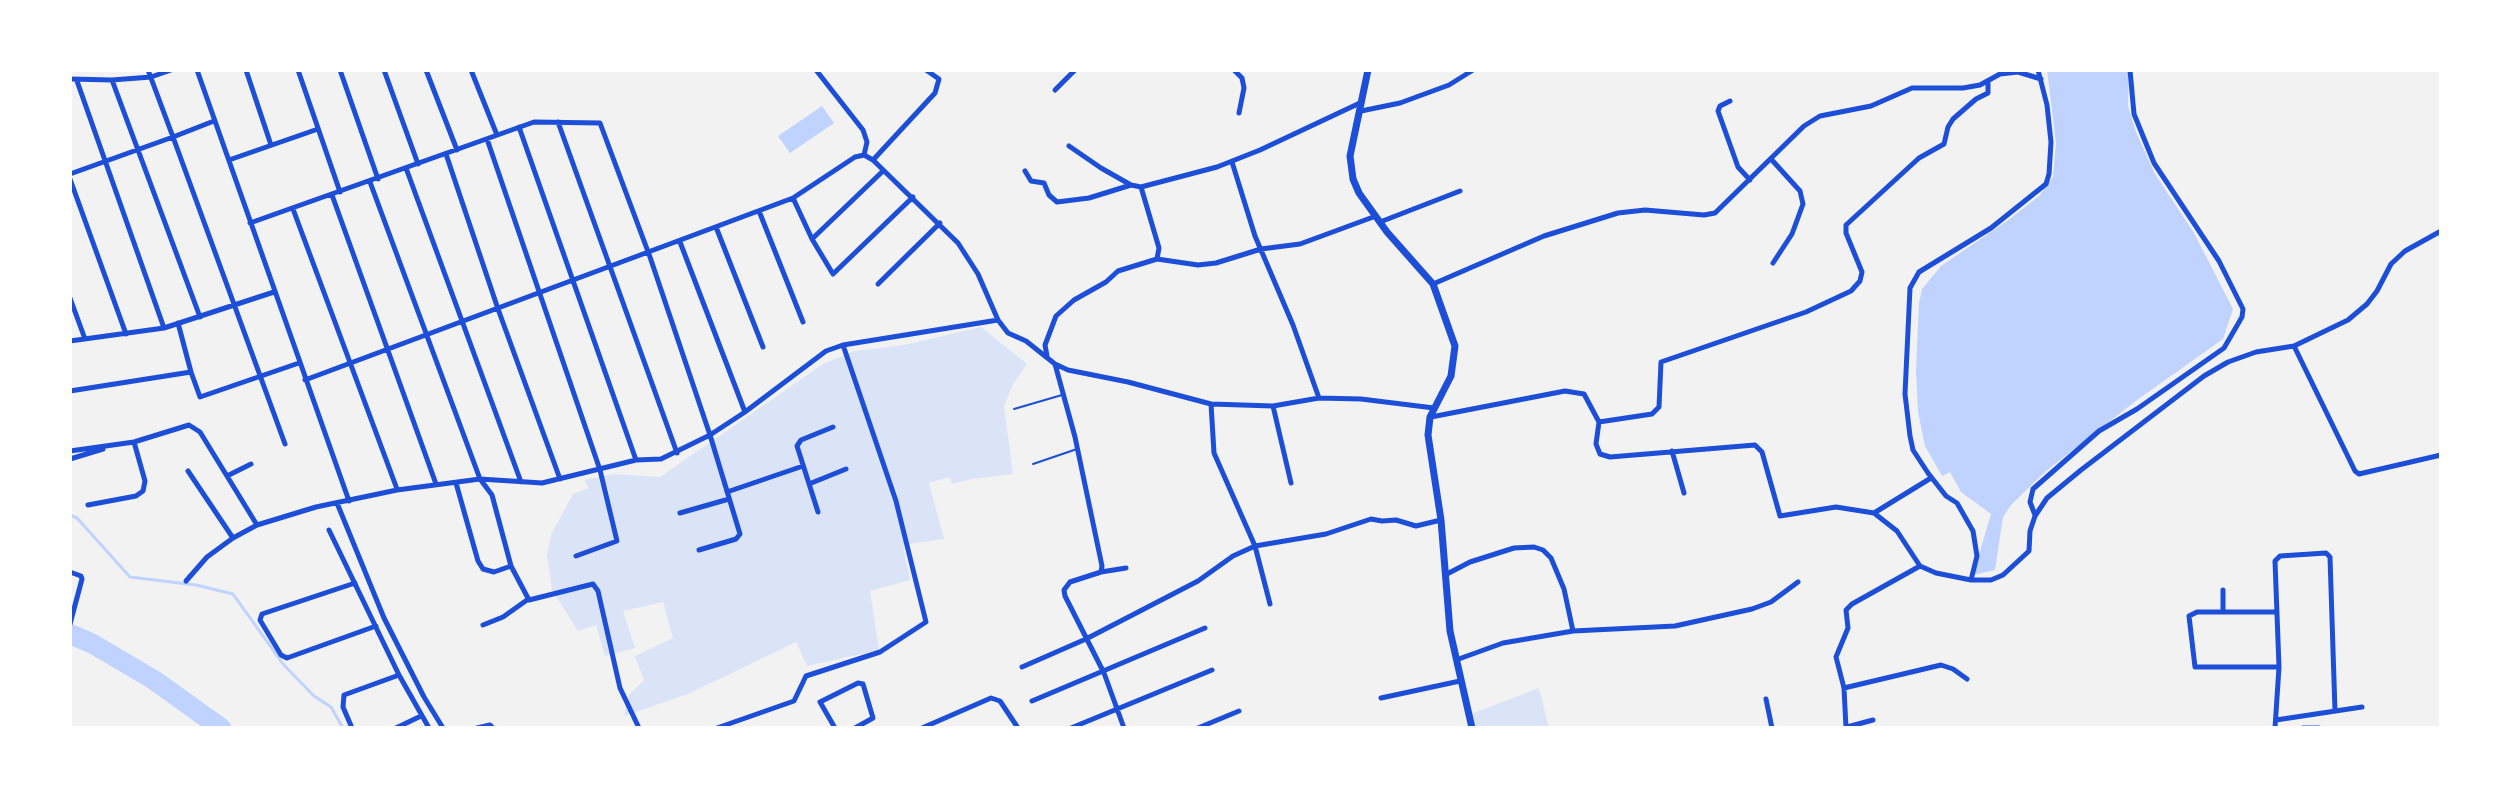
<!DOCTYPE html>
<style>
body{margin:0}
#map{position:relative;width:2511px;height:798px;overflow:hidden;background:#f2f2f2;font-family:Signika,sans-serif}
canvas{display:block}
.frame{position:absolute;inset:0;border:72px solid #fff;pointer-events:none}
</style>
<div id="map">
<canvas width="2511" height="798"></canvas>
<div class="frame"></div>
</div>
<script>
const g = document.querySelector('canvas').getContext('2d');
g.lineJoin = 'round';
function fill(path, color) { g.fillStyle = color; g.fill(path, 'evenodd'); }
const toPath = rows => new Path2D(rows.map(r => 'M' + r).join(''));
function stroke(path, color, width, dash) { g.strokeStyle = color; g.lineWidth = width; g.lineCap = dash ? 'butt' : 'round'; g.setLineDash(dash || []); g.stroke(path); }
fill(toPath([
 [981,327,1027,364,1013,384,1004,406,1013,474,972,479,952,484,950,477,929,483,944,539,903,545,910,580,870,591,879,650,807,666,796,642,688,694,624,716,629,695,644,680,635,656,673,638,663,602,623,611,635,648,605,656,596,625,578,631,552,590,547,555,551,535,573,494,589,488,584,480,613,474,660,477,823,364,854,351,904,345],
 [1539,688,1549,728,1471,728,1468,715]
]), '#dbe4f7');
fill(toPath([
 [2047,70,2129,70,2128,106,2136,132,2155,174,2194,233,2233,309,2223,339,2137,400,2046,471,2011,505,2003,517,1995,570,1973,575,1991,514,1961,492,1950,472,1942,476,1925,446,1918,412,1916,371,1919,303,1922,289,1941,266,2007,221,2039,196,2053,177,2056,143],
 [822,106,834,123,790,153,778,136]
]), '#bfd3fe');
stroke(toPath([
 [70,515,77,518,130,577,196,585,233,594,283,664,314,696,331,707,343,728]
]), '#bfd3fe', 3);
stroke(toPath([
 [70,634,93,644,154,680,221,728]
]), '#bfd3fe', 20);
stroke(toPath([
 [1014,409,1062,395],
 [1033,464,1077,449]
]), '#1d4ed8', 2);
stroke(toPath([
 [197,70,349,501],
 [246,70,271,145],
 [298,70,340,192],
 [340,70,378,179],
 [384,70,418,164],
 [426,70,457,150],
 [471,70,497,135],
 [816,70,863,130,867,142,864,155],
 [1234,70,1242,78,1244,88,1239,113],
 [70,79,112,80,151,77,171,70],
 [112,80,200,317],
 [77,81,164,328],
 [1055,90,1075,70],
 [1730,101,1720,106,1718,111,1738,167,1750,180],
 [1361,111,1400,103,1449,85,1473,70],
 [214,121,173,137,285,444],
 [558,122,677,453],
 [519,127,636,460],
 [487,139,600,470,617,541,576,556],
 [1069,146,1101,168,1131,185,1141,187],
 [446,154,498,309,560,479],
 [1771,159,1800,191,1803,204,1792,234,1773,263],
 [229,160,318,129],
 [873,160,935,93,939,79,926,70],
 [1232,162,1255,236,1293,325,1319,398],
 [406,168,521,482],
 [1025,171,1031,181,1044,183,1049,195,1057,202,1089,198,1131,185],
 [70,174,173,137,148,70],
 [70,179,126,334],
 [370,182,480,479,492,495,511,566],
 [332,195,436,484],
 [793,198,812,239,833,274,913,197],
 [293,209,397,489],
 [759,211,803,322],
 [1380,222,1460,191],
 [250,223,534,122,600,123,650,257,710,435,740,534,736,539,699,550],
 [716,227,763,347],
 [812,239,883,171],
 [680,242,745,412],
 [1157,259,1198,265,1216,263,1261,249,1300,244,1376,216],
 [878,284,940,223],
 [1433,284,1544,236,1618,213,1645,210,1704,215,1715,213,1804,126,1820,116,1871,106,1912,88,1963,88,1980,85,2000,74,2018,72,2041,79],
 [70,298,85,339],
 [178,323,191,372],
 [70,341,164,328,274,292],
 [2294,346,2355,471,2359,474,2441,455],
 [1047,356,1045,345,1056,316,1074,300,1106,282,1118,271,1157,259,1159,248,1141,187,1217,167,1260,150,1362,102],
 [1055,364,1068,370,1128,382,1211,404,1273,406,1319,398,1361,399,1434,408],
 [305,380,793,198,855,157,864,155,873,160,958,243,978,274,998,320,1008,333,1026,341,1055,364,1075,437,1102,566,1101,572,1070,582,1064,590,1065,596,1104,673,1124,728],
 [70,391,191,372,200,397,299,363],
 [1211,404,1214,453,1255,546,1270,604],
 [1273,406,1291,483],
 [1431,417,1565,391,1584,394,1599,422,1596,444,1600,454,1610,457,1755,445,1762,452,1780,516,1836,507,1874,513,1897,531,1920,566,1936,573,1971,580,1991,580,2003,575,2029,551,2030,531,2035,516,2047,498,2081,470,2204,376,2228,362,2256,352,2294,346,2348,320,2367,304,2377,291,2391,264,2405,251,2441,231],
 [1599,422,1652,414,1659,407,1661,362,1806,312,1851,291,1860,281,1862,272,1846,233,1846,225,1919,158,1944,144,1948,127,1953,119,1976,99,1988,93,1988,81],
 [70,451,134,442,189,425,200,432,257,525,316,507,397,490,480,479,542,483,636,460,661,459,710,435,745,412,826,351,843,345,998,320],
 [1672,451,1684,493],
 [70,459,103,449],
 [188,471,233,538],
 [227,476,251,464],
 [456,483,478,561,483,569,494,572,511,566,529,600,593,584,598,591,620,688,639,728],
 [809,484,846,469],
 [727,492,803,466],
 [337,503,384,618,424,697,443,728],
 [88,505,136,496,143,491,145,481,134,442],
 [818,512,797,446,801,440,833,427],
 [680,513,729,499],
 [1874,513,1931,478],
 [2035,515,2030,502,2033,489,2099,431,2137,409,2224,348,2242,317,2243,309,2219,261,2154,163,2134,114,2130,70],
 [329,530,399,675,429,728],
 [70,572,81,576,82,579,70,624],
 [1101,572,1126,568],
 [1447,574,1470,562,1514,548,1534,547,1543,550,1551,558,1564,589,1573,631],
 [1971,580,1977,556,1973,531,1957,503,1946,496,1928,473,1913,450,1910,436,1905,394,1910,288,1919,272,1991,228,2046,184,2049,174,2051,142,2047,105,2038,70],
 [186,581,207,557,233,538,257,525],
 [355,583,262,614,260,620,281,655,287,658,376,626],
 [2223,612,2223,590],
 [2277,612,2197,612,2189,616,2195,667,2279,667],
 [483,625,503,617,527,600],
 [1456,660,1503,643,1573,631,1675,626,1752,609,1771,602,1798,582],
 [1022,667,1086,639,1198,581,1233,556,1255,546,1326,534,1371,519,1382,521,1396,520,1416,526,1441,520],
 [1844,688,1941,665,1953,669,1967,679],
 [1381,698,1460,681],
 [1766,699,1772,728],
 [1032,701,1205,628],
 [2276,720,2362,707],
 [1847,727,1873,720],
 [352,728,343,707,344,695,399,675],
 [396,728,421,716],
 [477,728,490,725,493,728],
 [717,728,794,701,806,676,880,652,926,622,896,501,843,345],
 [835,728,820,702,858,683,863,684,873,718,855,728],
 [922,728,991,698,1000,701,1018,728],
 [1071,728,1212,670],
 [1198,728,1239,711],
 [1846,728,1844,688,1836,657,1848,628,1846,610,1852,604,1920,566],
 [2275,728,2279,667,2275,561,2280,556,2326,553,2330,557,2335,711],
 [2303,728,2319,728]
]), '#1d4ed8', 5);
stroke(toPath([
 [1368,70,1350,156,1353,179,1359,193,1387,232,1433,284,1455,346,1451,376,1430,417,1428,435,1441,520,1450,631,1472,728]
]), '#1d4ed8', 7);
</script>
